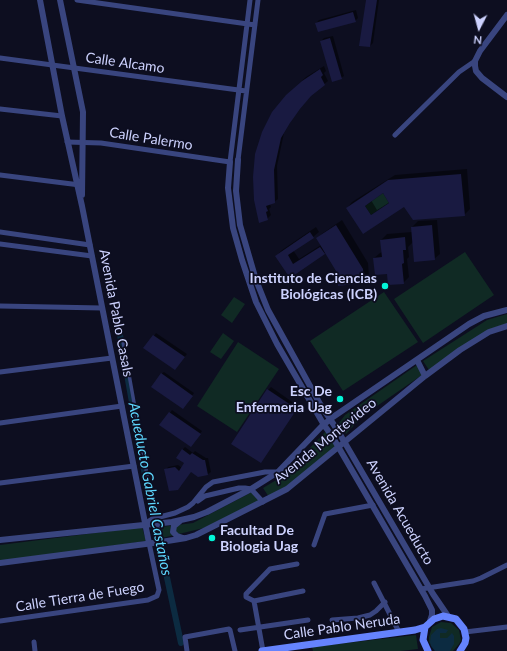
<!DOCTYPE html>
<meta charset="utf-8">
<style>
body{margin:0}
#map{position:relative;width:507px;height:651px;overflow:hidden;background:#0d0e20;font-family:Lato,sans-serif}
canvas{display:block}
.north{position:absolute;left:459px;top:8px;width:40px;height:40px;-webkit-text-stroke:3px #0d0e20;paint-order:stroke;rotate:186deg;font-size:11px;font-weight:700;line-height:16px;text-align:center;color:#cdd2fe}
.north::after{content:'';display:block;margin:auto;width:14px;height:18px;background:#cdd2fe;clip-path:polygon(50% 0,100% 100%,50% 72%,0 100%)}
</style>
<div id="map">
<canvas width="507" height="651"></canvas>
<div class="north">N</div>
</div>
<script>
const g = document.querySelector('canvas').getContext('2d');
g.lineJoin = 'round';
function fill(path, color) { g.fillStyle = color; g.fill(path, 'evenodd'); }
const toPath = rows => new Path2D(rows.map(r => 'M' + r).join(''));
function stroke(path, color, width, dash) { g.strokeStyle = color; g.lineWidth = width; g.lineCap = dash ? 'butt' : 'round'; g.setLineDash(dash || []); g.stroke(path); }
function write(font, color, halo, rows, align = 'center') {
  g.font = font + ' Lato,sans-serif'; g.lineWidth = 3.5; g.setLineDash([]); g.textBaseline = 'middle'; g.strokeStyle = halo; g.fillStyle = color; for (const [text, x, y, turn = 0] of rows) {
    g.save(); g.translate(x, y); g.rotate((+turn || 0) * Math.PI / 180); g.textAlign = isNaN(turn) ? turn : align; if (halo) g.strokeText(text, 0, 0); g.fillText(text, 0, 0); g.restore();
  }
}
fill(toPath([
 [383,193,389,203,371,215,365,206],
 [465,252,494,295,423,343,394,299],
 [384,292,418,342,343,391,310,341],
 [234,297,245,304,232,323,221,315],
 [507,314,507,324,429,370,423,361,487,320],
 [223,333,234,341,221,359,210,352],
 [238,342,279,369,237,432,197,406],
 [417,365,422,375,364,415,346,434,339,423,345,415],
 [327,430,336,446,296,481,269,497,263,488,283,476],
 [252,492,260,501,208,527,162,538,161,527,193,523],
 [142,527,146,541,0,562,0,545],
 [441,622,451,623,459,630,461,640,459,644,453,651,435,651,429,642,429,637,432,627],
 [416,635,418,649,401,651,313,651,312,647]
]), '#102a24');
fill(toPath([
 [441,628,448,630,446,633,440,633,440,638,447,638,452,633,454,636,454,644,450,651,435,651,431,646,430,642,431,635,437,629]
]), '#0c2b41');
fill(toPath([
 [367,0,379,0,373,43,370,46],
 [356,10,358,18,355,21,316,23,319,20],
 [333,36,344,76,341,78,321,41,324,38],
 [324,66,326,71,324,73,328,81,312,94,304,104,293,118,284,133,277,166,278,199,274,202,270,204,271,207,269,209,271,215,267,219,260,221,291,91,306,77],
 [467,169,470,209,464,215,404,205,363,232,347,208,352,202,395,175],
 [383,192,390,202,377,210,371,200],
 [342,220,368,263,369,277,363,282,337,270,326,252,290,276,276,256,282,250,316,227,319,232,313,237,293,250,299,259,321,245,317,238,323,233],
 [437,220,440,254,434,259,413,242,408,247,409,257,407,259,409,277,403,283,388,273,374,258,380,253,382,252,381,240,387,234,412,232,412,227,418,221],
 [156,333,187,354,175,369,145,348],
 [164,372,194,393,186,405,161,374],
 [271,387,298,406,263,459,268,390],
 [172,410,202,431,194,443,161,425],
 [185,447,193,453,195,451,206,458,208,458,211,472,208,474,198,476,191,471,181,486,166,470,168,467,178,465,182,468,186,463,182,450]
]), '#0007');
stroke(toPath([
 [120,335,144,470,181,643]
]), '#0c2b41', 6);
fill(toPath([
 [366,0,377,0,370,47,359,46],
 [353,12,356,22,318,32,315,23],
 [330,38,342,79,332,82,320,41],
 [320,69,323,75,321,77,325,85,311,96,300,109,290,123,281,138,274,170,275,203,266,206,268,211,266,212,268,220,259,223,254,200,253,177,255,154,262,132,272,112,286,95,302,81],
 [461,174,465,216,413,220,404,207,363,234,346,208,388,180],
 [383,193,389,203,371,215,365,206],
 [336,225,363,269,364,283,338,286,336,271,316,238],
 [432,225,435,260,414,262,411,227],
 [310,232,314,238,288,255,293,264,320,247,325,254,290,278,275,256],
 [405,237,406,250,403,250,404,263,402,264,404,284,388,285,387,274,375,275,373,258,382,257,380,240],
 [153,335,185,357,175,370,143,348],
 [161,373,193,396,183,409,151,387],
 [267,389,297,409,261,463,231,444],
 [169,412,201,434,191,447,159,425],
 [182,449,190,455,192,453,203,460,205,460,208,475,198,477,191,472,178,490,169,491,164,469,175,467,179,471,184,463,176,458]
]), '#191a41');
stroke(toPath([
 [123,341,147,475,163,549]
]), '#39457f', 3.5);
stroke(toPath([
 [77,0,255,25],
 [0,58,246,91],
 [0,109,62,116],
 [395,135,459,72,475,61],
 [67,142,101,143,230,162,250,0],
 [238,160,258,0],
 [0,175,80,185],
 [0,232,90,245],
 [0,244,92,256],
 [0,306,102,308],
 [0,372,112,358],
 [0,423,122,406],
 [0,483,134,466],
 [198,501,205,496,239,488,245,488,251,489,263,502],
 [144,524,152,519,175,513,188,507,193,503,206,487,213,482,265,472,278,472],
 [314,545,325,514,373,505],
 [297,564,270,569,246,594,246,597,254,601,303,591],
 [374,583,399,632],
 [421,589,473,581,481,578,507,565],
 [254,601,263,651],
 [332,620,358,618,370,615,376,611,385,602],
 [0,621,148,600,157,596,159,590,149,543],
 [240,630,308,620],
 [465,632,507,627],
 [34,642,35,651],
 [187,651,185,637,229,629,230,630,235,651]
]), '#39457f', 5);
stroke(toPath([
 [40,0,62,116,82,206,149,543],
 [60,0,83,112,82,195],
 [507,15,480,51,475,61,475,66,476,71,482,78,507,97],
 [238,160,236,191,240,225,256,280,268,310,320,404,338,431,433,594,448,616],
 [230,162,228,188,233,228,242,260,256,302,277,344,324,425,332,436,425,596,432,610,432,615,430,621],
 [417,360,425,376],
 [180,521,174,526,173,532,177,536,183,538],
 [0,540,172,522,194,517,207,512,251,489,278,472,322,426,333,417,469,324,484,316,507,310],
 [0,563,161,542,186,538,196,535,287,489,425,376,460,350,489,332,507,326]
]), '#39457f', 6);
stroke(toPath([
 [262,651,415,630,425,627],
 [428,651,423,640,425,627,434,619,443,616,456,619,464,629,466,638,465,643,460,651]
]), '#6583fd', 7);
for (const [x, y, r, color] of [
 [385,286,4,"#03f4d7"],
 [340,399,4,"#03f4d7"],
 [212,538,4,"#03f4d7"]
]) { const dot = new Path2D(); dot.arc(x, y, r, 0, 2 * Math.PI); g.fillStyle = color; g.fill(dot); stroke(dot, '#0d0e20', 1.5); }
write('14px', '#cdd2fe', '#0d0e20', [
 ["Calle Alcamo",125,63,8],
 ["Calle Palermo",151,139,9],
 ["Avenida Pablo Casals",116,313,79],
 ["Avenida Montevideo",325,441,-39],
 ["Avenida Acueducto",400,512,60],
 ["Calle Tierra de Fuego",80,597,-9],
 ["Calle Pablo Neruda",342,627,-8]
]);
write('bold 14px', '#cdd2fe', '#0d0e20', [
 ["Instituto de Ciencias",377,278],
 ["Biológicas (ICB)",377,294],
 ["Esc De",332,391],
 ["Enfermeria Uag",332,407],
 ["Facultad De",220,530,"left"],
 ["Biologia Uag",220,546,"left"]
], 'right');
write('italic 15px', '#5dd6fd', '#0d0e20', [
 ["Acueducto Gabriel Castaños",150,489,79]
]);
</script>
